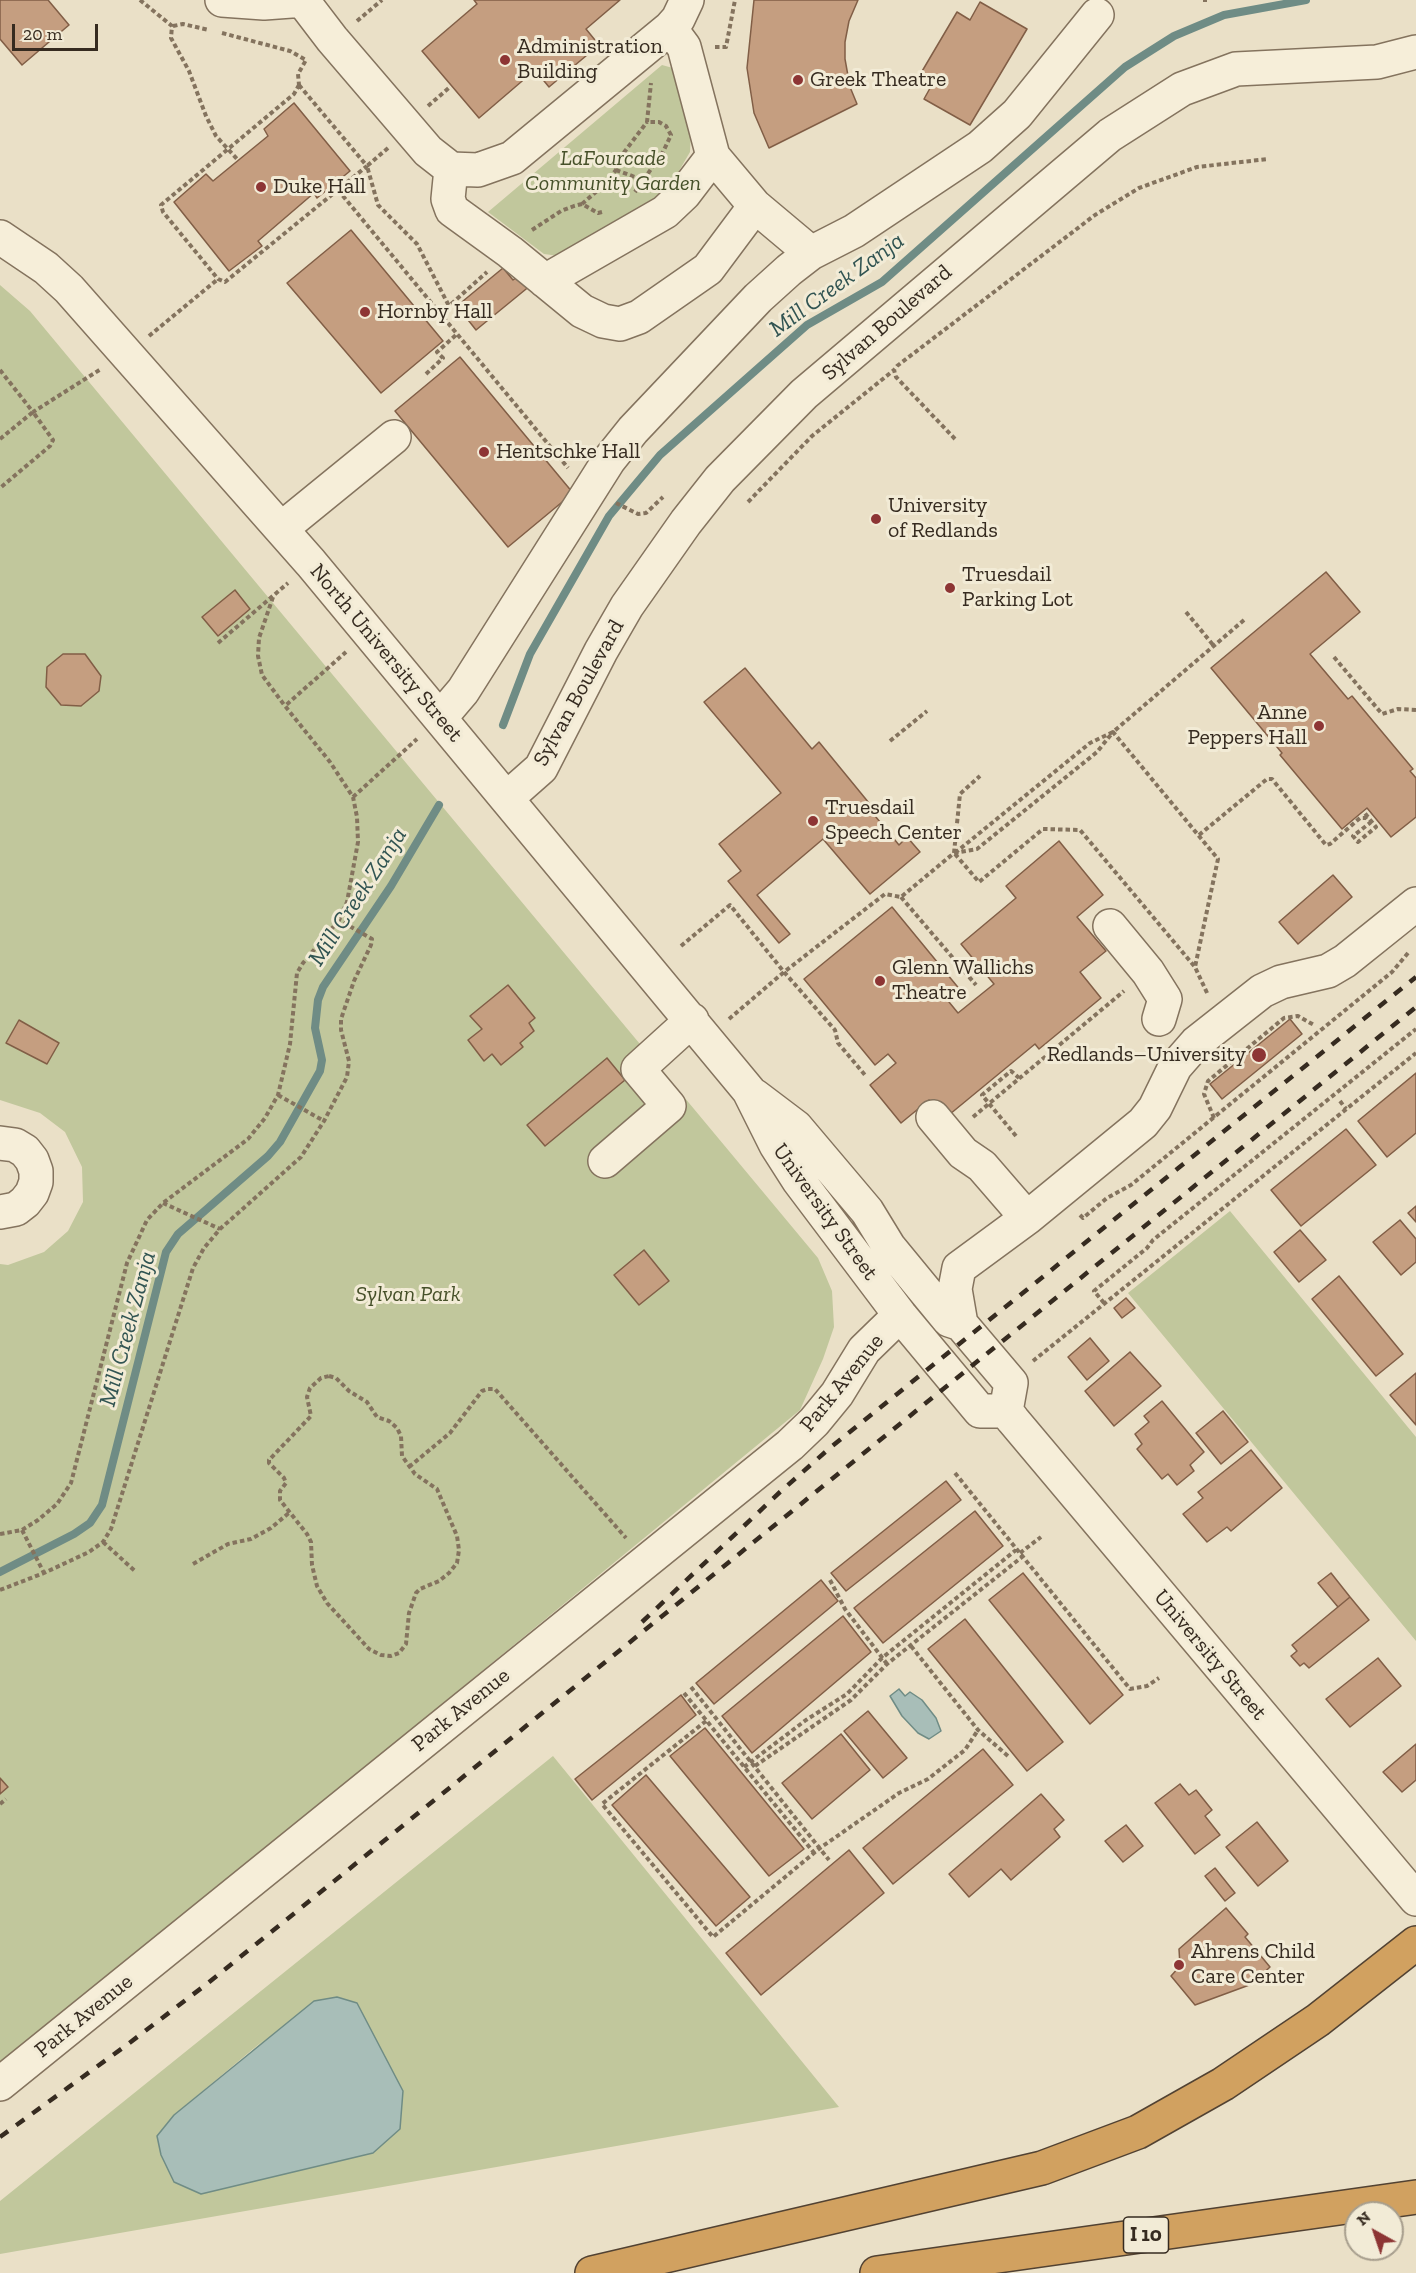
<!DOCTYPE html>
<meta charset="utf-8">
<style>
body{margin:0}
#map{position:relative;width:1416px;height:2273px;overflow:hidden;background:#eae0c7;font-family:"Zilla Slab",serif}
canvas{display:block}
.north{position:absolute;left:1344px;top:2201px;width:60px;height:60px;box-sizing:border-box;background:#f2ebd6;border:2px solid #a79e8d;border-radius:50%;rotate:320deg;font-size:16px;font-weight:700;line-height:24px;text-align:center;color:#362b20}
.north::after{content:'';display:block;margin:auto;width:21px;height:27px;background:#8d3534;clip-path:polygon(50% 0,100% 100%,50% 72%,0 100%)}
.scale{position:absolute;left:12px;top:24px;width:86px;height:27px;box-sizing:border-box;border:3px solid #362b20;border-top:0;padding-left:8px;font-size:18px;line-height:21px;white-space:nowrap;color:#362b20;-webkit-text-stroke:4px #f2ebd6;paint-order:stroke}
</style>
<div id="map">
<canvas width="1416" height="2273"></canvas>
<div class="north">N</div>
<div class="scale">20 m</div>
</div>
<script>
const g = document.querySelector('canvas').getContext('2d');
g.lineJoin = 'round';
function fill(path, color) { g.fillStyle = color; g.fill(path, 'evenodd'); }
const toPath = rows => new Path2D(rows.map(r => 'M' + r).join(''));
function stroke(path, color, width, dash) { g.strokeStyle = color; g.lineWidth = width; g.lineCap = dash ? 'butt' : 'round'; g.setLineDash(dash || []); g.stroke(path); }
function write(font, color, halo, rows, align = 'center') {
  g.font = font + ' "Zilla Slab",serif'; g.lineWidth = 6; g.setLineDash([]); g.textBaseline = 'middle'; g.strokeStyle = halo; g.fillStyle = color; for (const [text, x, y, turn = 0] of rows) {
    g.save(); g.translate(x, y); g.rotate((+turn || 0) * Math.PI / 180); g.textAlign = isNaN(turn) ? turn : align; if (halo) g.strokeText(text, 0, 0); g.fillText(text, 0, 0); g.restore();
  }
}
fill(toPath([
 [662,65,680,70,691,131,690,152,669,188,645,212,559,256,544,254,488,212],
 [0,285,30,311,818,1258,832,1291,834,1327,823,1359,800,1410,0,2067,0,1264,8,1265,44,1252,68,1231,83,1202,82,1167,65,1132,40,1113,0,1100],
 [1230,1211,1416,1437,1416,1641,1128,1293],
 [553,1756,839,2107,0,2254,0,2201],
 [265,2039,157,2136,174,2115]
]), '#c1c79c');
const water = toPath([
 [899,1689,905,1696,910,1692,922,1700,936,1718,941,1731,929,1739,918,1733,902,1716,890,1696,899,1689],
 [337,1997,357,2003,403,2091,400,2129,373,2153,201,2194,174,2182,161,2155,157,2136,174,2115,314,2001,337,1997]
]);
fill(water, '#a8beb8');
stroke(water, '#6f8c85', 1.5);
stroke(toPath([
 [503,725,530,654,609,516,660,455,807,325,882,282,1125,67,1174,36,1224,15,1306,0],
 [0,1572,74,1534,90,1523,102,1505,166,1252,178,1234,268,1156,280,1142,320,1071,322,1060,315,1028,318,1000,323,987,391,886,439,805]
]), '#6f8c85', 8);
const building = toPath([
 [0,0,48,0,69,25,22,65,0,39,0,0],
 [474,0,620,0,586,29,599,45,549,87,535,70,479,118,422,51,477,4,474,0],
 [754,0,858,0,849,21,845,42,845,59,850,87,857,104,769,148,754,113,747,68,754,0],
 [980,2,1027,29,970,125,924,99,934,81,921,73,957,12,970,20,980,2],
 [294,103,350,171,317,198,314,193,258,241,262,246,229,271,174,202,206,174,213,181,268,136,264,129,294,103],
 [351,230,443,341,381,393,287,283,351,230],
 [503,268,513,280,521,274,531,285,476,330,457,306,503,268],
 [460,357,573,493,508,547,395,411,460,357],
 [1326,572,1360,612,1310,654,1348,699,1352,696,1413,769,1410,771,1416,778,1416,817,1391,837,1367,808,1342,829,1280,755,1282,753,1211,668,1326,572],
 [235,590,250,609,218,636,202,617,235,590],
 [63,654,85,654,101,676,99,691,81,706,61,705,46,687,47,667,63,654],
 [745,668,812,749,819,742,869,803,866,805,899,845,907,837,920,852,870,894,823,839,757,895,790,934,779,943,728,881,741,871,719,844,781,793,704,702,745,668],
 [1059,841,1103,895,1077,917,1106,951,1080,972,1101,998,1039,1049,1035,1044,944,1119,929,1100,901,1123,870,1085,896,1063,888,1054,875,1065,804,979,892,907,961,991,949,1002,958,1013,994,984,961,944,1016,898,1006,886,1059,841],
 [1333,875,1352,897,1298,944,1279,922,1333,875],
 [508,985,535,1018,529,1023,534,1031,520,1043,523,1047,501,1065,492,1054,484,1061,468,1040,482,1029,470,1016,508,985],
 [1290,1019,1302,1034,1222,1099,1210,1084,1290,1019],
 [19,1020,59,1043,47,1064,6,1043,19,1020],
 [607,1058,625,1080,545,1146,527,1125,607,1058],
 [1416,1073,1416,1133,1387,1157,1358,1121,1416,1073],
 [1346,1129,1376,1165,1301,1226,1271,1190,1346,1129],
 [1416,1206,1416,1222,1408,1213,1416,1206],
 [1400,1220,1416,1239,1416,1262,1401,1275,1373,1242,1400,1220],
 [1300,1230,1326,1260,1299,1282,1274,1252,1300,1230],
 [644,1250,669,1281,639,1305,614,1275,644,1250],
 [1339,1276,1403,1354,1376,1376,1312,1299,1339,1276],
 [1126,1298,1135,1308,1122,1318,1114,1308,1126,1298],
 [1090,1338,1109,1361,1087,1380,1068,1357,1090,1338],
 [1130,1352,1161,1386,1114,1426,1085,1391,1130,1352],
 [1416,1373,1416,1425,1390,1395,1416,1373],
 [1162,1401,1204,1452,1190,1465,1194,1471,1177,1485,1168,1474,1162,1479,1137,1449,1142,1444,1135,1434,1149,1422,1144,1416,1162,1401],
 [1223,1411,1248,1442,1221,1464,1196,1433,1223,1411],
 [1251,1450,1282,1488,1231,1531,1227,1527,1207,1542,1183,1514,1203,1498,1198,1492,1251,1450],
 [946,1481,961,1500,846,1591,831,1573,946,1481],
 [975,1511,1003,1546,883,1643,854,1608,975,1511],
 [1023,1573,1123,1695,1090,1724,989,1600,1023,1573],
 [1331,1573,1350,1597,1338,1607,1318,1583,1331,1573],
 [821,1580,838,1601,714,1704,696,1683,821,1580],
 [1350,1597,1369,1620,1309,1668,1304,1663,1300,1666,1291,1656,1297,1651,1292,1645,1350,1597],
 [843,1616,871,1652,752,1753,722,1716,843,1616],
 [965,1619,1063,1742,1027,1771,928,1649,965,1619],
 [1378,1658,1401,1686,1350,1727,1326,1699,1378,1658],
 [681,1695,696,1715,592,1800,575,1779,681,1695],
 [868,1711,907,1758,883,1778,844,1731,868,1711],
 [705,1728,804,1849,769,1876,670,1756,705,1728],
 [841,1734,870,1770,812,1819,782,1783,841,1734],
 [1416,1744,1416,1780,1402,1792,1383,1772,1416,1744],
 [983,1749,1013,1785,893,1884,863,1848,983,1749],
 [646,1775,750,1897,716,1926,612,1805,646,1775],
 [0,1778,8,1787,0,1794,0,1778],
 [1180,1784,1189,1795,1196,1790,1212,1810,1205,1816,1220,1835,1195,1854,1155,1803,1180,1784],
 [1041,1794,1064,1820,1054,1829,1060,1837,1011,1880,1001,1869,969,1897,949,1874,1041,1794],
 [1257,1822,1288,1861,1258,1886,1226,1847,1257,1822],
 [1126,1825,1143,1846,1123,1862,1105,1841,1126,1825],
 [849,1850,884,1893,761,1995,726,1953,849,1850],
 [1215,1868,1235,1893,1225,1901,1205,1876,1215,1868],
 [1226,1908,1248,1934,1245,1937,1270,1967,1252,1984,1195,2005,1171,1976,1180,1966,1179,1949,1226,1908]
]);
fill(building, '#c59e80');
stroke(building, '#815e46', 1.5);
const minor = toPath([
 [222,0,264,3,305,0],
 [303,1,332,39,428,151,451,169,478,170,512,158,670,28,678,19,687,0],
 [670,28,684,47,713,156,755,206,811,253],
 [451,169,448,199,452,210,510,252,582,311,603,321,620,324,639,317,708,269,755,206],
 [0,237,46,268,69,289,311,563,749,1091,776,1145,799,1181,900,1315,980,1411,1006,1411],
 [545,281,665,212,684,194,713,156],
 [281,529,394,437],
 [440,718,463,691,609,460,633,430,758,298,789,270,811,253,854,231,980,147,1017,114,1097,15],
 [507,798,541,768,601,651,627,606,686,522,720,479,804,394,1110,135,1182,89,1236,69,1377,62,1416,52],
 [1110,926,1148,972,1165,999,1159,1019],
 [755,1096,796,1127,867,1211,889,1247,949,1320,961,1324,1011,1383,1006,1411,1013,1420,1416,1899],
 [933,1117,963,1153,982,1166,1027,1218],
 [0,1143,15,1145,25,1151,32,1160,36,1171,36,1182,32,1193,25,1202,16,1209,0,1212],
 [605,1161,669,1106,638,1069,692,1020],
 [961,1324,955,1289,959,1268,1027,1218,1143,1123,1155,1108,1175,1067,1196,1043,1262,991,1281,982,1328,971,1345,961,1416,904],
 [0,2084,790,1445,814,1422,837,1394,864,1350,900,1315]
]);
const highway = toPath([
 [592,2273,1042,2168,1138,2132,1223,2084,1318,2020,1416,1943],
 [877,2273,1416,2197]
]);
stroke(minor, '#84735e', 36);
stroke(highway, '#524232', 36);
stroke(toPath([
 [140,0,172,26,171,38,189,71,206,116,216,136,238,160],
 [1203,0,1207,0],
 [357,21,382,0],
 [173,26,183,24,209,30],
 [222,33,290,51,306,60,298,74,299,85],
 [715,47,726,47,735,0],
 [299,85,367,166,225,282,218,279,163,212,161,205,294,94,299,85],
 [428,106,450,87],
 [388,148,367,166,378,205,417,244,449,306],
 [616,170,643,180],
 [338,190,568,468],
 [635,192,663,152,671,135,666,126,659,122,647,122,651,83],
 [582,204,605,184,616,170,619,159,647,122],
 [532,230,561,211,574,206,582,204,598,213,602,212],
 [440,314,487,272],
 [149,336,218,279],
 [0,370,33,412,101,369],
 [426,374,443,358,437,352,457,334],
 [0,439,33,412,53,440,50,446,0,488],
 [955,439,896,377,894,370,897,366,1095,215,1139,188,1197,167,1268,159],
 [748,502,812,436,894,370],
 [616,503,638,514,646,513,663,497],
 [273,597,259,638,258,656,262,675,285,706],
 [1186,612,1214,646],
 [218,643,288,583],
 [1334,657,1382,714,1398,709,1416,710],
 [890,741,927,711],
 [353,797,417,739],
 [1199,835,1267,779,1272,779,1326,845,1330,844,1360,818,1366,818,1370,823,1353,836,1358,842,1376,827,1363,811],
 [954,853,977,849,1097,752,1113,732,1218,859,1195,967],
 [955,853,1090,743,1113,732,1244,620],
 [955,854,979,882,1043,829,1080,830,1195,967,1208,995],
 [901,897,976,985],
 [681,946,730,905,784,972,835,1030,838,1043,865,1075],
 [729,1019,784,972,885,894,901,897,954,853,960,794,980,776],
 [278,1095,324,1121],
 [1340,1101,1346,1109],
 [973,1117,1124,991],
 [1214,1118,1204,1094,1208,1081,1284,1018,1298,1016,1314,1025],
 [1016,1136,982,1095,1011,1071,1019,1078],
 [163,1203,220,1229],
 [1080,1215,1083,1218,1107,1198,1131,1185,1392,972,1408,953],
 [1104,1303,1094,1291,1147,1248,1153,1240,1416,1029],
 [1033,1361,1416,1053],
 [329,1376,336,1378,349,1391,367,1402,377,1417,389,1421,397,1428,401,1436,402,1456,415,1474,437,1489,457,1536,459,1550,457,1563,449,1573,439,1581,420,1589,416,1593,409,1613,406,1644,399,1653,391,1656,381,1655,369,1649,327,1603,317,1586,312,1565,311,1542,307,1534,280,1500,280,1491,286,1483,284,1478,269,1463,269,1460,311,1416,307,1397,310,1388,321,1378,329,1376],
 [409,1467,450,1433,482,1391,488,1389,495,1389,626,1538],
 [955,1473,1130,1689,1147,1686,1159,1678],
 [22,1530,44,1573],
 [0,1534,22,1530,38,1520,57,1504,71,1483,127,1263,147,1220,163,1203,248,1139,265,1118,278,1095,290,1044,297,973,303,963,339,920,347,902,358,842,357,817,353,797,330,762,285,706,346,652],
 [103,1542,135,1571],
 [1020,1553,1041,1537],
 [193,1564,228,1544,251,1539,271,1528,290,1512],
 [830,1580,845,1609,887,1664],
 [0,1590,44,1573,89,1552,103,1542,111,1529,193,1268,204,1248,220,1229,301,1157,324,1121,347,1077,349,1061,341,1030,341,1019,354,981,371,945,372,939,339,920],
 [911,1646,978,1730,1008,1756],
 [691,1687,829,1860],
 [684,1693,815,1854],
 [706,1721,602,1804,713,1937,820,1848,899,1793,928,1779,965,1750,978,1730],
 [755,1766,851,1700,887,1664,1022,1557],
 [744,1767,806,1720,847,1694,882,1658,1016,1550],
 [0,1804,6,1799]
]), '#84735e', 4, [4.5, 3]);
stroke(minor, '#f6eed9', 33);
stroke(highway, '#d1a160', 33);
stroke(toPath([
 [642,1622,780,1492,831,1447,1416,977],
 [0,2137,128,2044,208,1983,1416,1007]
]), '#362b20', 4.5, [10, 10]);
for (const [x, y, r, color] of [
 [505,60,6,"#8d3534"],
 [798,80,6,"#8d3534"],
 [261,187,6,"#8d3534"],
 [365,312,6,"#8d3534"],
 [484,452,6,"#8d3534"],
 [876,519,6,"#8d3534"],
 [950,588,6,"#8d3534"],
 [1319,726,6,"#8d3534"],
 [813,821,6,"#8d3534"],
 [880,981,6,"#8d3534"],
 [1259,1055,8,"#8d3534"],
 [1179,1965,6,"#8d3534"]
]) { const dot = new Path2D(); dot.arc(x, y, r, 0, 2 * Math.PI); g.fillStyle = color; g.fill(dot); stroke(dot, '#f2ebd6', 2); }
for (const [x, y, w] of [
 [1146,2235,45]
]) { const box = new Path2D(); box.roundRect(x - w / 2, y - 18, w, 36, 4.5); g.fillStyle = '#f2ebd6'; g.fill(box); stroke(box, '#362b20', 1.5); }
write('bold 21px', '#362b20', null, [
 ["I 10",1146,2235]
]);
write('22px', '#362b20', '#f2ebd6', [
 ["Administration",517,47],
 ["Building",517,72],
 ["Greek Theatre",810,80],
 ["Duke Hall",273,187],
 ["Hornby Hall",377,312],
 ["Hentschke Hall",496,452],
 ["University",888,506],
 ["of Redlands",888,531],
 ["Truesdail",962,575],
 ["Parking Lot",962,600],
 ["Anne",1307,713,"right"],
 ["Peppers Hall",1307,738,"right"],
 ["Truesdail",825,808],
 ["Speech Center",825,833],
 ["Glenn Wallichs",892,968],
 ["Theatre",892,993],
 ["Redlands–University",1246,1055,"right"],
 ["Ahrens Child",1191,1952],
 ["Care Center",1191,1977]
], 'left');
write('italic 22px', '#465029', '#f2ebd6', [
 ["LaFourcade",613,159],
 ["Community Garden",613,184],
 ["Sylvan Park",408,1295]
]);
write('22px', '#362b20', '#f2ebd6', [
 ["Sylvan Boulevard",887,323,-41],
 ["North University Street",386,653,50],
 ["Sylvan Boulevard",579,693,-61],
 ["University Street",825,1212,54],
 ["Park Avenue",842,1383,-51],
 ["University Street",1210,1655,50],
 ["Park Avenue",461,1710,-39],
 ["Park Avenue",84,2016,-39]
]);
write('italic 24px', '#315452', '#f2ebd6', [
 ["Mill Creek Zanja",837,285,-36],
 ["Mill Creek Zanja",358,897,-57],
 ["Mill Creek Zanja",128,1329,-75]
]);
</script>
